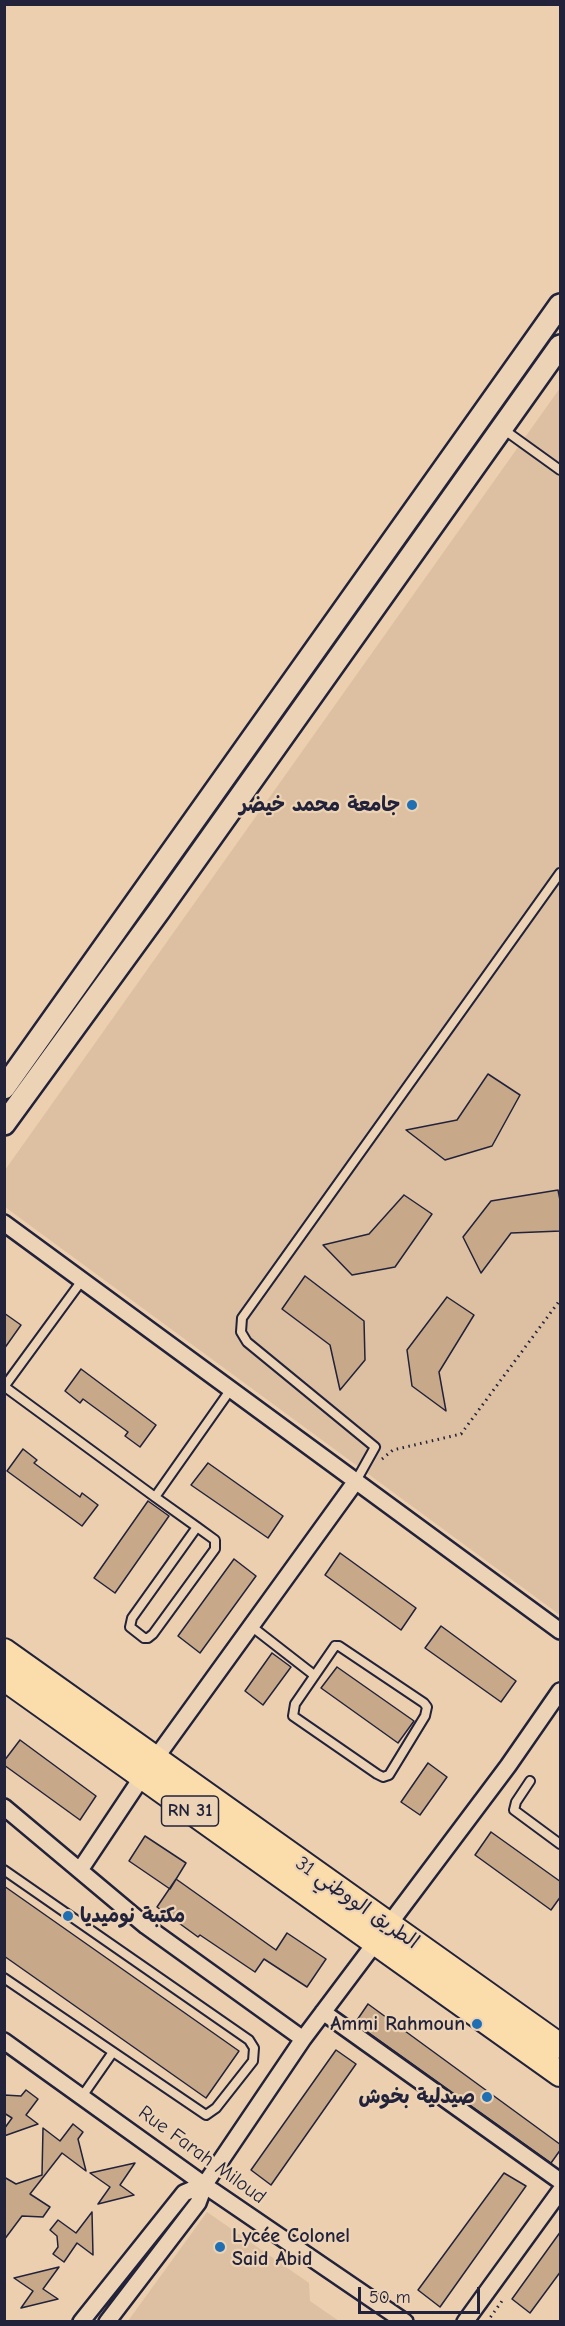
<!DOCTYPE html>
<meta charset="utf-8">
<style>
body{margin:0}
#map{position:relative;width:565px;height:2326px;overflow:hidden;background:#eccfaf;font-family:"Comic Neue",sans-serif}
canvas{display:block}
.frame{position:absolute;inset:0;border:6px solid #22223b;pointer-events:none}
.scale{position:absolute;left:358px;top:2287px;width:122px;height:27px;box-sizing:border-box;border:3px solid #22223b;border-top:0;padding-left:8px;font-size:18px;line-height:21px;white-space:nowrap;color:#22223b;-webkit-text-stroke:4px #edd3b5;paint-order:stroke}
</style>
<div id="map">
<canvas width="565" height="2326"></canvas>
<div class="frame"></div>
<div class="scale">50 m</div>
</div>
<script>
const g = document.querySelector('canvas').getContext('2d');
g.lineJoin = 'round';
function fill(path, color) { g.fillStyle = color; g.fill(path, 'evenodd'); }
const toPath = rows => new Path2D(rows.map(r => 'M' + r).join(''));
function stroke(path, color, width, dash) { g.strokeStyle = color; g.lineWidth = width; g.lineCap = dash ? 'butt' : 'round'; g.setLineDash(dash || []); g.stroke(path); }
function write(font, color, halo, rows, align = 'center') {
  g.font = font + ' "Comic Neue","Playpen Sans Arabic",sans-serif'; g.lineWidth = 4.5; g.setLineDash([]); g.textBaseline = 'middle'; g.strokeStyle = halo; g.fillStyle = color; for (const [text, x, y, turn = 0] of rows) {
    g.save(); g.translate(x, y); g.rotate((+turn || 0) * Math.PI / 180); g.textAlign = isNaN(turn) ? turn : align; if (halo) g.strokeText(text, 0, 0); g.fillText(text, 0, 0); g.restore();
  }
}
fill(toPath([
 [560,388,560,1615,5,1207,5,1170],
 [207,2212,309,2283,310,2301,339,2321,128,2321]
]), '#ddc0a1');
const building = toPath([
 [488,1074,520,1095,492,1146,445,1160,406,1130,457,1120,488,1074],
 [558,1190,561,1205,561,1231,511,1233,481,1273,463,1237,491,1201,558,1190],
 [404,1195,432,1214,395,1267,352,1275,323,1245,369,1234,404,1195],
 [305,1276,364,1321,365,1360,340,1390,330,1345,282,1309,305,1276],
 [447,1297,474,1315,439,1372,446,1411,412,1386,407,1350,447,1297],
 [4,1313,21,1325,4,1349,4,1313],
 [81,1369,156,1425,140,1447,125,1436,128,1432,83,1399,80,1403,65,1391,81,1369],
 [23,1449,37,1460,34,1463,80,1497,82,1493,98,1505,82,1526,7,1471,23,1449],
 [208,1463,283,1516,268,1538,191,1485,208,1463],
 [148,1501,169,1516,115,1593,94,1578,148,1501],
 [340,1553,416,1608,401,1630,325,1575,340,1553],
 [234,1559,256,1576,200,1653,178,1636,234,1559],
 [441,1626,516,1681,501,1702,425,1648,441,1626],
 [272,1653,291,1667,263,1705,245,1691,272,1653],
 [337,1667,414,1721,398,1743,321,1688,337,1667],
 [20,1740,96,1796,80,1820,4,1765,4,1761,20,1740],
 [428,1763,447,1777,420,1815,401,1802,428,1763],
 [491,1832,561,1882,561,1896,551,1910,475,1855,491,1832],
 [145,1836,186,1863,170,1889,129,1861,145,1836],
 [176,1879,276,1950,287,1933,326,1959,307,1987,264,1959,255,1972,200,1935,198,1937,157,1907,176,1879],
 [4,1886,239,2051,206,2098,4,1956,4,1886],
 [368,2004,561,2145,561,2149,551,2163,355,2023,368,2004],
 [336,2050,356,2064,271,2185,251,2170,336,2050],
 [26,2090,38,2099,26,2115,38,2124,4,2136,4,2129,12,2118,4,2113,4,2095,21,2096,26,2090],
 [73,2124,83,2132,78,2139,86,2171,62,2153,30,2194,50,2207,43,2217,22,2216,4,2240,4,2177,16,2184,42,2175,43,2128,60,2141,73,2124],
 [135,2163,120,2185,134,2195,98,2204,110,2187,90,2173,135,2163],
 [504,2173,526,2186,440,2307,418,2290,504,2173],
 [92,2212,93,2255,77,2243,64,2262,53,2254,58,2247,57,2236,50,2230,58,2220,76,2233,92,2212],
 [561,2231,561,2271,530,2313,512,2299,561,2231],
 [59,2267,43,2289,58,2299,21,2308,33,2291,14,2278,59,2267]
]);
fill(building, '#c7a888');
stroke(building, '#22223b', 1.5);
const lane = toPath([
 [503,429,560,470],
 [4,1387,83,1279],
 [5,1387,155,1497,197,1527,215,1540,215,1549,153,1634,148,1638,144,1638,130,1627,132,1618,197,1527],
 [356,1481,375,1447,247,1342,241,1332,242,1318,560,873],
 [155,1497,231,1389],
 [251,1626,314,1675],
 [335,1646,339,1646,424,1703,427,1707,425,1716,389,1775,383,1777,377,1774,293,1716,295,1704,335,1646],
 [530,1781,516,1802,514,1810,560,1844],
 [4,1870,249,2040,254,2048,253,2061,216,2108,206,2115,4,1978],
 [83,2095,113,2052]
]);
const street = toPath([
 [4,1223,560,1631],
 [4,1807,146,1926,303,2039],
 [80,1870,142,1777,356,1481],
 [323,2012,560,2181],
 [4,2041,213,2191,405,2322],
 [81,2322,184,2193,205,2184],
 [107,2322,198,2203,205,2184,303,2039,508,1766,560,1691],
 [465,2322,560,2191]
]);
const secondary = toPath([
 [4,1088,560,305],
 [4,1124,159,911,560,346]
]);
const primary = toPath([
 [4,1651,560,2046],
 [4,1678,560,2074]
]);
stroke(lane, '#22223b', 12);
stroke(street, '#22223b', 20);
stroke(secondary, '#22223b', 26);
stroke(primary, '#22223b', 28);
stroke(toPath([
 [382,1459,393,1450,461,1434,560,1300],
 [487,2322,502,2301]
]), '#22223b', 3, [1.5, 4.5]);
stroke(lane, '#edd3b5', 8);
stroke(street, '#edd3b5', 15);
stroke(secondary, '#edd3b5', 21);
stroke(primary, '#fbddab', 24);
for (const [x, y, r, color] of [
 [412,805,6,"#1f6fb2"],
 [68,1916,6,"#1f6fb2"],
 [477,2024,6,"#1f6fb2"],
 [487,2097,6,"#1f6fb2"],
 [220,2247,6,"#1f6fb2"]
]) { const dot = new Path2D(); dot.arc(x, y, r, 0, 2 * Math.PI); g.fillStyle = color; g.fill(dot); stroke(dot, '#edd3b5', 2); }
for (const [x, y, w] of [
 [190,1811,57]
]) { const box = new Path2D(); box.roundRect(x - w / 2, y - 15, w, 30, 4.5); g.fillStyle = '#edd3b5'; g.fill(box); stroke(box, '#22223b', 1.5); }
write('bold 18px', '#22223b', null, [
 ["RN 31",190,1811]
]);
write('bold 20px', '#22223b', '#edd3b5', [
 ["جامعة محمد خيضر",400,805],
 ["مكتبة نوميديا",80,1916,"left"],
 ["Ammi Rahmoun",465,2024],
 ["صيدلية بخوش",475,2097],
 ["Lycée Colonel",232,2236,"left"],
 ["Said Abid",232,2259,"left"]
], 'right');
write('20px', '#22223b', '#edd3b5', [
 ["الطريق الووطني 31",357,1903,35],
 ["Rue Farah Miloud",202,2155,36]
]);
</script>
